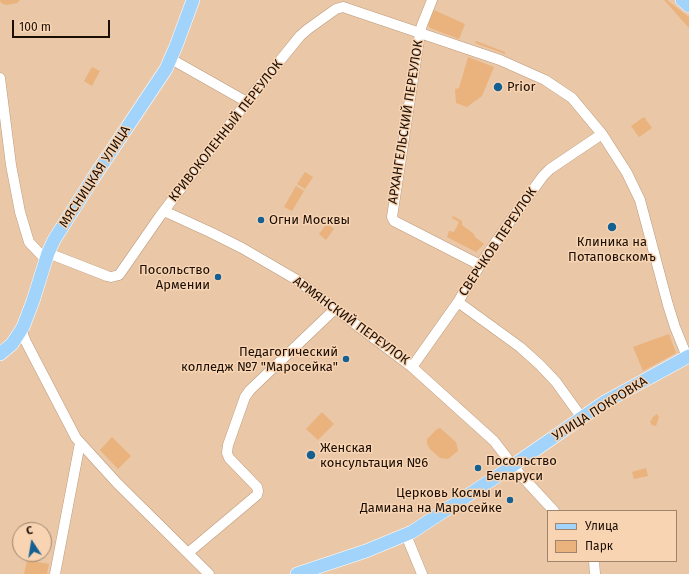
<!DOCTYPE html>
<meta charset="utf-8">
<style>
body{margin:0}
#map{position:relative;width:689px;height:574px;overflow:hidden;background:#eac7a7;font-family:"Fira Sans",sans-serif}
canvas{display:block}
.legend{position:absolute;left:547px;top:510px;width:130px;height:52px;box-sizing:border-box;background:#f8d4b3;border:1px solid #9f856d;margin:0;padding:5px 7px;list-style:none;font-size:12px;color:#1a0e04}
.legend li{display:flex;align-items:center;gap:8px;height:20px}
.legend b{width:20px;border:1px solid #9f856d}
.north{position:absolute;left:12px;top:522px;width:40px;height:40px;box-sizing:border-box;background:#f8d4b3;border:1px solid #9f856d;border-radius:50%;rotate:348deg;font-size:11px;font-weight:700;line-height:16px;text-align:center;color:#1a0e04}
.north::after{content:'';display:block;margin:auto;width:14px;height:18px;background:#146093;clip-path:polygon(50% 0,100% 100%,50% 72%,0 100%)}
.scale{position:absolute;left:12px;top:20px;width:98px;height:18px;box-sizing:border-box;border:2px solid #1a0e04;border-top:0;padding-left:5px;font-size:12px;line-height:14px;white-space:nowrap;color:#1a0e04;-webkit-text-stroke:3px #f8d4b3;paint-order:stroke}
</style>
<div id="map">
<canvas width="689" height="574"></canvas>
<ul class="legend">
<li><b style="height:5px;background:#a2d4fb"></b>Улица</li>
<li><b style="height:11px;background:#eab27c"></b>Парк</li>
</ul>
<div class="north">С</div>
<div class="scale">100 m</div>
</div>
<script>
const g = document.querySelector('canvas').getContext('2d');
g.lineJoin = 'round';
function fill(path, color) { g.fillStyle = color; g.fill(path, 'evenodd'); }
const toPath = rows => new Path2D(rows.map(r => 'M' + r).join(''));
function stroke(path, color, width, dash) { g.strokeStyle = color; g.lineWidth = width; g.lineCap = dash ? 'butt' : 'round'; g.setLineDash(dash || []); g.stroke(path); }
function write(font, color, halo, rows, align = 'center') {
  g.font = font + ' "Fira Sans",sans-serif'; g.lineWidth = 3; g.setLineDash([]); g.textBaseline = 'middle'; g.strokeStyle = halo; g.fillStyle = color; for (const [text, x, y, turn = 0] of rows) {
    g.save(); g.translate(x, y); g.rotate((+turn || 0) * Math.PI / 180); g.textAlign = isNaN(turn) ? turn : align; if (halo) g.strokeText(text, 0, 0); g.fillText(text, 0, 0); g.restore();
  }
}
fill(toPath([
 [0,0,20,0,17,3,6,5,1,3],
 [664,0,667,0,689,17,689,28],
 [434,10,465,24,459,39,430,28,428,25],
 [476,41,505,52,505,54,475,43],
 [468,57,494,67,482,96,467,107,456,103,455,89,459,88],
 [92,67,100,71,92,86,84,81],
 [644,117,652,128,639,137,631,126],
 [305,172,313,177,305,189,297,184],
 [296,186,304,191,292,211,284,207],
 [453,216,462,221,462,225,474,234,475,237,484,244,476,252,447,237,449,231,454,232,459,222,452,218],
 [329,225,334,229,326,240,319,234,325,226],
 [669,334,676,353,643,371,633,347],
 [322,412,334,424,318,440,306,429],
 [657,414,659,417,656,426,652,425,650,422,653,417],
 [440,428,456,442,458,451,448,459,440,458,430,449,427,444,427,439,437,429],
 [112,437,131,456,118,469,100,450],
 [646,468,648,476,634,479,632,472],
 [27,560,49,564,47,574,24,574]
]), '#eab27c');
const minor = toPath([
 [432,0,422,25,420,33,392,217,394,221,480,265],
 [171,59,247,102],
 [0,78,11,165,20,212,29,242,46,260],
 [164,211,212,233,242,248,297,280,412,367,494,441,518,472,554,511],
 [48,253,107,276,111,277,119,275,160,216,205,157,252,95,300,36,308,29,336,9,343,7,500,60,545,80,572,98,602,134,627,173,640,200,668,305,675,327,687,357],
 [458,302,520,347,540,365,556,382,582,418],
 [23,327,23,335,26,342,76,438,117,483,209,574],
 [412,367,458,302,480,265,508,224,543,176,550,169,602,134],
 [406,535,422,574],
 [188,553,257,495,258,491,257,487,229,458,227,453,228,445,245,397,250,390,335,309],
 [594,561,595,574],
 [55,574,80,443]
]);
const major = toPath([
 [682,0,689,6],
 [0,354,12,344,23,327,33,301,48,253,54,240,92,180,166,69,176,46,193,0],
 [297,574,366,551,412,532,502,473,603,403,689,356]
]);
stroke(minor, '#bc9a7b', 11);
stroke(major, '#fff', 14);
stroke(minor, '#fff', 10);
stroke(major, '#a2d4fb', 13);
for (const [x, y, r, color] of [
 [498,87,5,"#146093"],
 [261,220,4,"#146093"],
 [612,227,5,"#146093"],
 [218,277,4,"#146093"],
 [346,359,4,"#146093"],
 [311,455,5,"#146093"],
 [478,468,4,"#146093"],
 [510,500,4,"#146093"]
]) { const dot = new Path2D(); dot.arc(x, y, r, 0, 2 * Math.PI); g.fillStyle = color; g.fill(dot); stroke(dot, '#f8d4b3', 1.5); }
write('13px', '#1a0e04', '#f8d4b3', [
 ["Prior",507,87],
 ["Огни Москвы",269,220],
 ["Клиника на",612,242,"center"],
 ["Потаповскомъ",612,257,"center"],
 ["Посольство",210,270,"right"],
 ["Армении",210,285,"right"],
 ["Педагогический",338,352,"right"],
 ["колледж №7 \"Маросейка\"",338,367,"right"],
 ["Женская",320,448],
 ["консультация №6",320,463],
 ["Посольство",486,461],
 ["Беларуси",486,476],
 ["Церковь Космы и",502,493,"right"],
 ["Дамиана на Маросейке",502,508,"right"]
], 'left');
write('13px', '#1a0e04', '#f8d4b3', [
 ["АРХАНГЕЛЬСКИЙ ПЕРЕУЛОК",406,122,-81],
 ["КРИВОКОЛЕННЫЙ ПЕРЕУЛОК",226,131,-52],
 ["МЯСНИЦКАЯ УЛИЦА",95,177,-57],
 ["СВЕРЧКОВ ПЕРЕУЛОК",498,242,-56],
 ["АРМЯНСКИЙ ПЕРЕУЛОК",351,321,36],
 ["УЛИЦА ПОКРОВКА",600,409,-32]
]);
</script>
